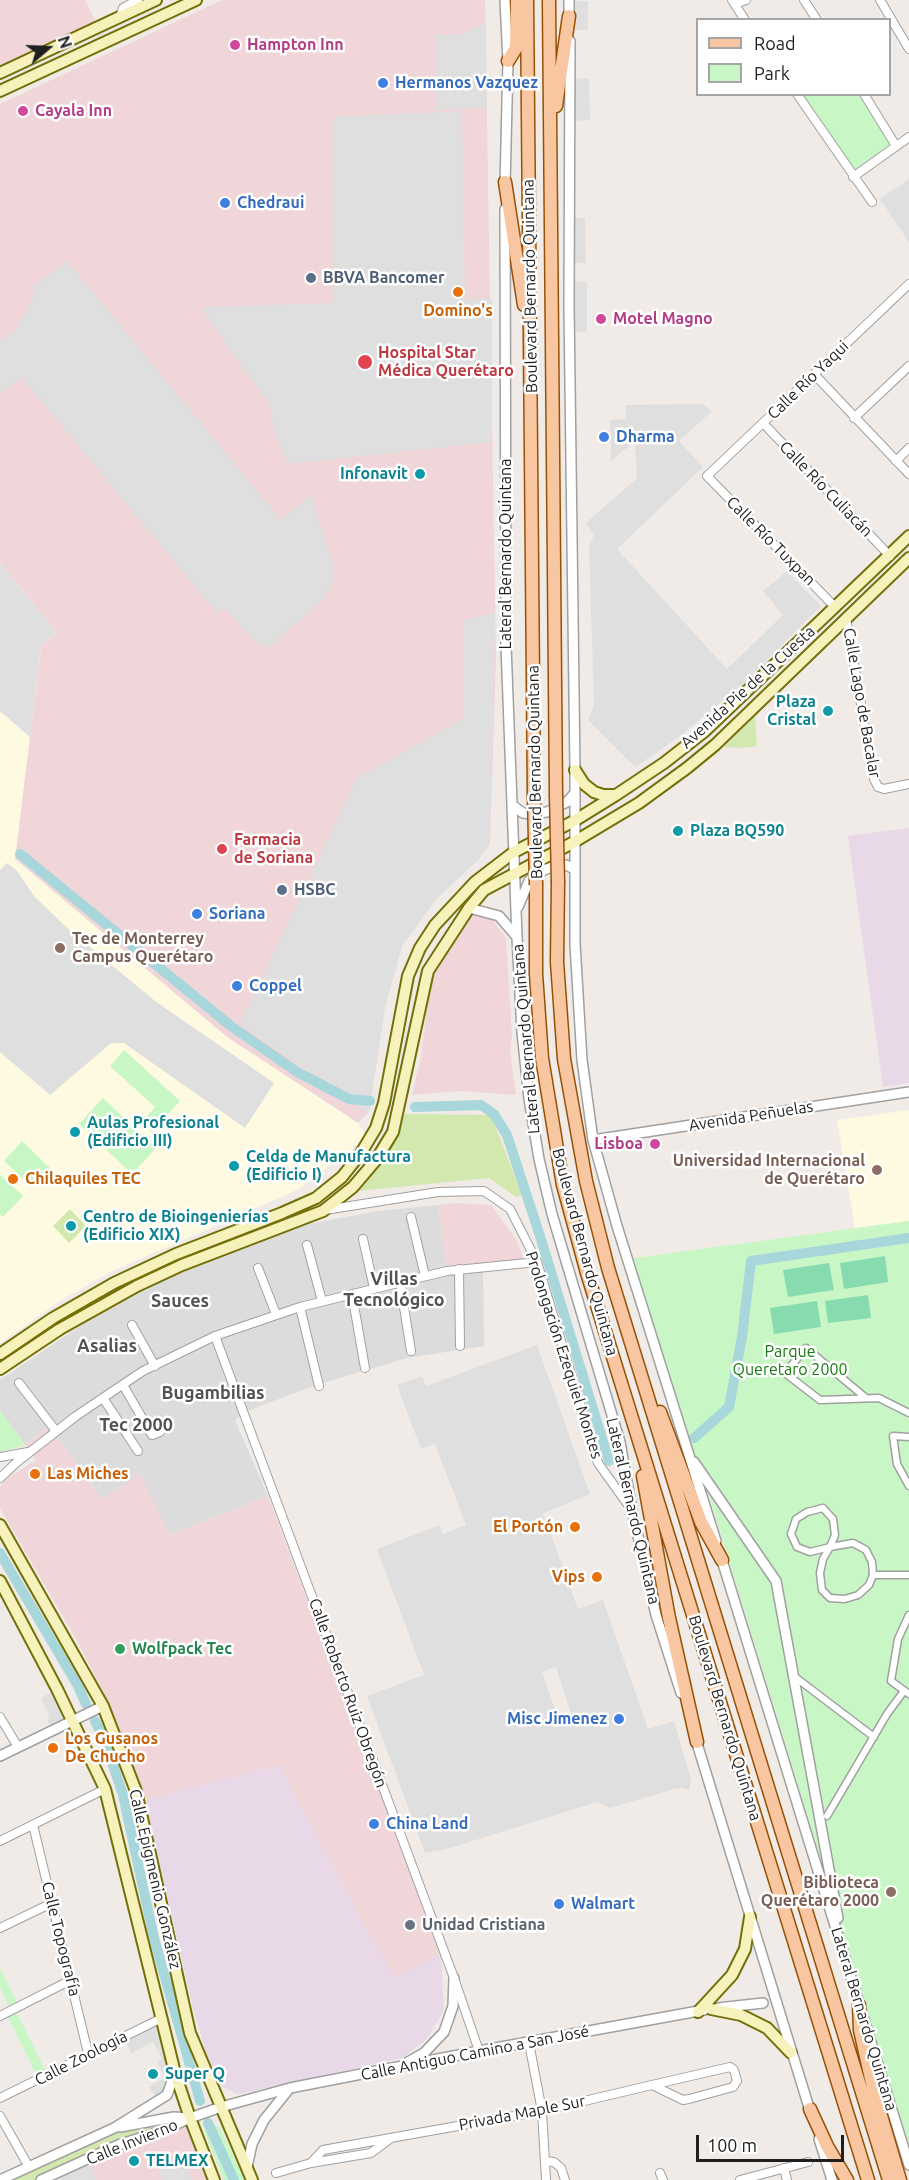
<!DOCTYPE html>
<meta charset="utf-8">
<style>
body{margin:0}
#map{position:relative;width:909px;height:2180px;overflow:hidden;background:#f0ebe6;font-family:Ubuntu,sans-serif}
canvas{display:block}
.legend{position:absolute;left:696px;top:18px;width:195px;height:78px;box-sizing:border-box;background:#fff;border:2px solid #a5a5a5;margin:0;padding:8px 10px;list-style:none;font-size:18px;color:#1f1f1f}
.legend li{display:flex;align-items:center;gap:12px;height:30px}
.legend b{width:30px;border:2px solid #a5a5a5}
.north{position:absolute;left:18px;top:18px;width:60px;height:60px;-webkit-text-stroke:4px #fff;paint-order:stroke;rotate:71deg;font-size:16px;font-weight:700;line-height:24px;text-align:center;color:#1f1f1f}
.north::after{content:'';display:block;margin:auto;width:21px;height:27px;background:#1f1f1f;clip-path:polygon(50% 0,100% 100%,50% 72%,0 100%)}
.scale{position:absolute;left:696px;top:2135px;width:148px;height:27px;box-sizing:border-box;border:3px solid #1f1f1f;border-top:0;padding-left:8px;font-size:18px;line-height:21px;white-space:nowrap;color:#1f1f1f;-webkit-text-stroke:4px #fff;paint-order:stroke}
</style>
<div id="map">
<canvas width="909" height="2180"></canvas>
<ul class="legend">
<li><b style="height:8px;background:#f8c7a2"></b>Road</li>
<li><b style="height:16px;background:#c8f7c5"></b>Park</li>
</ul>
<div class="north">N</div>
<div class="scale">100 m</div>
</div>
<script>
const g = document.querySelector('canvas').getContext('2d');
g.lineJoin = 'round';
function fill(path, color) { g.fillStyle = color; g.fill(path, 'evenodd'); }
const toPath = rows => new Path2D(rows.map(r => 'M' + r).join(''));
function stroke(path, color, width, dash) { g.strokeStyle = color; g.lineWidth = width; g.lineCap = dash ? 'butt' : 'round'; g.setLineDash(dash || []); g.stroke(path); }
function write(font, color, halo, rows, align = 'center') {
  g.font = font + ' Ubuntu,sans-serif'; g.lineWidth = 5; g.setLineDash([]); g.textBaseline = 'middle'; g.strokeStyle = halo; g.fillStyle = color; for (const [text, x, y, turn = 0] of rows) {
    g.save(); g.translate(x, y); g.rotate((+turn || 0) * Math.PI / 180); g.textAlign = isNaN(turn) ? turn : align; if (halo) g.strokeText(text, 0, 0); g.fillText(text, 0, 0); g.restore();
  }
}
fill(toPath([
 [438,1205,447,1270,483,1266,484,1346,407,1358,310,1387,245,1412,235,1420,268,1496,169,1535,140,1474,102,1499,49,1426,25,1445,0,1410,0,1380,88,1321,164,1280,231,1252,309,1224,378,1211]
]), '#dddcdc');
fill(toPath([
 [0,0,85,0,98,27,0,73],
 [222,0,485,0,496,659,490,843,479,859,437,898,402,946,385,1007,369,1112,358,1123,227,1037,15,859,41,645,57,633,0,563,0,104],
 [473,914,492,919,506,938,512,1035,510,1050,516,1095,460,1091,412,1095,421,1057,432,970,456,931],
 [456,1203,491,1205,517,1241,525,1263,447,1271,438,1205],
 [49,1426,102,1499,140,1474,170,1535,268,1496,441,1953,395,1978,367,1931,279,1765,145,1800,142,1788,104,1693,77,1641,0,1508,0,1487,4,1481,36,1460,25,1445],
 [190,2118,214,2180,41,2180]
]), '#f0d6d8');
fill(toPath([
 [909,828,909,1083,883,1087,848,836],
 [279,1765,367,1931,395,1977,441,1953,444,2010,427,2039,402,2058,238,2094,220,2085,206,2052,192,2004,145,1800]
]), '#e8d8e8');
fill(toPath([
 [0,563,57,633,41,645,15,859,227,1037,358,1123,367,1137,299,1189,108,1273,60,1301,0,1343],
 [909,1110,909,1221,855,1228,837,1120]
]), '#fefae1');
fill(toPath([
 [755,716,757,746,740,748,724,747],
 [405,1114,491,1115,522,1195,516,1197,489,1178,358,1191],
 [70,1209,86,1226,69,1243,53,1226],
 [163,2123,160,2127,42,2180,11,2180,115,2131]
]), '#d2e8ae');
fill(toPath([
 [799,95,862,95,892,143,852,172],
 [124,1050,180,1101,152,1132,142,1122,155,1107,110,1066],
 [103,1098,156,1148,132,1174,79,1124],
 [22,1141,50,1168,32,1187,4,1161],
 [0,1175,23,1196,3,1217,0,1214],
 [909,1221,909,2164,848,1966,836,1908,703,1476,689,1455,627,1259],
 [0,1410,25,1445,0,1452],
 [0,1967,19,2007,15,2009,48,2076,39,2080,6,2013,11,2010,0,1988],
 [215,2125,220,2128,245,2180,224,2180,204,2131]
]), '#c8f7c5');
fill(toPath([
 [885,1256,888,1282,844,1289,840,1263],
 [829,1263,834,1290,788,1297,783,1270],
 [868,1295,871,1318,828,1323,825,1301],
 [817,1301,821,1327,774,1334,770,1308]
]), '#87dbaf');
fill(toPath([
 [569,1,588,1,588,30,570,30],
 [486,22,487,108,435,110,435,35,461,34],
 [570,78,589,79,590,120,570,121],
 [462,111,465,300,492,299,492,442,288,464,275,435,269,404,208,319,202,307,334,303,334,117],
 [909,179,909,242,880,199],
 [571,218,585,218,586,263,571,263],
 [67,261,281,520,311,494,334,568,332,583,325,598,269,647,258,644,224,608,217,613,22,378,0,394,0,342,16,329,31,303,34,286],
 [587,281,587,332,571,332,571,282],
 [702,404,712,411,679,441,703,467,617,549,727,669,783,615,763,591,787,571,821,606,743,684,675,740,635,767,588,720,594,705,589,547,594,535,586,523,637,478,635,441,611,461,610,420,626,419,626,405],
 [0,563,57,633,41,645,30,737,0,711],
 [495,613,490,843,479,859,437,898,402,946,385,1007,369,1112,360,1109,240,1024,357,778,463,719,464,620],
 [7,863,17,871,34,896,66,927,155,1001,274,1083,245,1128,124,1043,111,1043,50,1095,0,1052,0,870],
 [537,1345,590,1494,543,1513,578,1609,603,1600,648,1729,674,1721,691,1780,689,1790,682,1788,674,1789,610,1808,597,1802,447,1849,425,1853,367,1696,424,1675,377,1549,440,1525,443,1534,466,1525,435,1444,421,1449,397,1385,422,1376,426,1386],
 [556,1667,572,1717,559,1721,542,1672],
 [54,1691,69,1719,51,1728,47,1720,49,1714,41,1698],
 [162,2018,172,2084,158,2100,149,2087,165,2078,157,2062,162,2059,153,2042,131,2053,123,2036],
 [184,2161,191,2180,162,2180,158,2170],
 [90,2162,96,2180,48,2180]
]), '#dfdfdf');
stroke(toPath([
 [20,854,231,1026,297,1072,349,1099,370,1101],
 [415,1107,481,1105,494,1114,507,1135,540,1236,609,1461],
 [694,1438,729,1407,742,1337,751,1261,909,1238],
 [0,1553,78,1686,86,1704],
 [95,1721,105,1741,123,1795,154,1938,200,2101],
 [208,2123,234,2180]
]), '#a8d7db', 10);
const pedestrian = toPath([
 [866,1398,806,1348,785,1373,820,1400,879,1398,909,1413],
 [909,1437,893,1436,897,1464,909,1486],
 [823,1508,833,1519,835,1535,830,1547,810,1552,797,1547,791,1534,796,1519,807,1512,823,1508],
 [853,1543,866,1550,872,1562,873,1575,869,1585,858,1595,845,1599,830,1598,822,1590,820,1573,823,1559,830,1547,853,1543],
 [873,1575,909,1575],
 [909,1615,898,1639,891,1681,909,1694],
 [795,1677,874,1737],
 [827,1816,887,1714,904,1691]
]);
const minor = toPath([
 [732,0,745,20],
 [804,0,817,20],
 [880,0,909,49],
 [735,4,746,0],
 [120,17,123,8,138,0],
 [797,94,872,202],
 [864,94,896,146],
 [853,177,909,137],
 [814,374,909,474],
 [854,418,909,366],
 [763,423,890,556],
 [896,461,909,448],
 [835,607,707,476,909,284],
 [846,618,874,779,878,787,884,789,909,784],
 [325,1210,438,1192,484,1191,510,1209,537,1262,598,1463,631,1509],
 [411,1217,425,1276],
 [363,1239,374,1288],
 [307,1245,322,1301],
 [258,1268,276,1314],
 [459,1269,460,1346],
 [400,1282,411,1351],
 [352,1294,365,1368],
 [300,1307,319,1386],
 [132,1325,155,1366],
 [215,1336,454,1978,479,2051],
 [19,1383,56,1431],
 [123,1385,152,1435,160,1432],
 [103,1398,138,1451],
 [0,1457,28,1452],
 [0,1478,17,1462,76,1416,143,1371,215,1336,300,1307,447,1271,537,1262],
 [0,1717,18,1747],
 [33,1825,88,2053],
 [0,1841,105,1789],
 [0,1928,52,1903],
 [0,2016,71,1980],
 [529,2043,542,2111,546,2180],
 [0,2098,162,2018],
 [0,2116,29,2167],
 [545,2161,554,2162,561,2168,565,2180],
 [311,2163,323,2150,542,2111,652,2085,730,2067,734,2070,737,2081,733,2087,689,2099,683,2100,652,2085],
 [784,2168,787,2180],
 [276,2173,311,2163,371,2153,391,2138],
 [660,2173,663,2180],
 [740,2180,808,2162]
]);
const tertiary = toPath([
 [505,0,508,61,505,186],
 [569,0,569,22],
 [570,41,569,306,575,770,575,944,582,1060,593,1140,617,1226,716,1541],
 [505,209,506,645,517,937,522,1032,529,1099,539,1159,552,1214,620,1442,632,1510,656,1615,681,1693],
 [512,805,523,813,531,814,547,812,567,802,575,793],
 [518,907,529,881,544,870,557,865,566,865,574,869],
 [469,908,499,916,517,937],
 [593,1140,909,1092],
 [694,1462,776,1581,838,1918],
 [720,1554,909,2165],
 [695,1737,811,2114],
 [0,1756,103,1706],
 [718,2008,763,2003],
 [408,2062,424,2053,444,2032,453,2006,454,1978],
 [120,2127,174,2117,189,2118],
 [819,2139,832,2180],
 [247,2167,252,2144,264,2120,289,2089],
 [0,2180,114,2128,167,2095,175,2073],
 [41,2180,118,2145,162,2131,190,2118,221,2107,290,2088,479,2051,704,2010]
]);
const secondary = toPath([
 [0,73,156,0],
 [0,91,196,0],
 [575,770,584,784,594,792,603,795,616,795],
 [0,1354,53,1318,114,1283,176,1254,282,1213,316,1198,342,1177,361,1153,376,1128,384,1103,408,976,420,948,435,925,475,882,514,852,574,821,616,795,664,763,705,731,909,536],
 [0,1369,60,1329,137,1286,182,1265,323,1211,353,1187,376,1160,393,1132,428,971,469,908,484,890,574,842,639,803,687,768,715,745,909,558],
 [0,1525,103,1706,136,1791,190,2033,252,2180],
 [0,1581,57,1689,105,1789,175,2073,190,2118,214,2180],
 [711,2009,741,2015,767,2028,791,2053],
 [698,2012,732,1975,745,1949,750,1917]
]);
const primary = toPath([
 [527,0,534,796],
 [549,0,556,795],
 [508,61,516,48,517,0],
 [556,106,569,16],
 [505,182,524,305],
 [558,882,557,962,564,1059,586,1181,608,1268,889,2180],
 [536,885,536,974,542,1058,563,1185,587,1273,868,2180],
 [660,1412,701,1522,722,1560],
 [643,1476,669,1618,697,1742],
 [859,2005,860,2030,874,2092,900,2180],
 [810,2109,827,2146,847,2180]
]);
stroke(pedestrian, '#a0a0a0', 9);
stroke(minor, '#a0a0a0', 10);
stroke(tertiary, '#a0a0a0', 12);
stroke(secondary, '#737009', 14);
stroke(primary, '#955206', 15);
stroke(pedestrian, '#fff', 6);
stroke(minor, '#fff', 8);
stroke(tertiary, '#fff', 9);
stroke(secondary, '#f7f2bc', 10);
stroke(primary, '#f8c7a2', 12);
const primaryBridge = toPath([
 [556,795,558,882],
 [534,796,536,885]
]);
stroke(primaryBridge, '#955206', 15, []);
stroke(primaryBridge, '#f8c7a2', 12);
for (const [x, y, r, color] of [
 [235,45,6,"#d1479c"],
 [383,83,6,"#3f7fe0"],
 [23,111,6,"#d1479c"],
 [225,203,6,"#3f7fe0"],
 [311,278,6,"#5c6f8a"],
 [458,292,6,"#e8710a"],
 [601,319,6,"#d1479c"],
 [365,362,8,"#e0444e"],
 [604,437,6,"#3f7fe0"],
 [420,474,6,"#0f9aa8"],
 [828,711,6,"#0f9aa8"],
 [678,831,6,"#0f9aa8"],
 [222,849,6,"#e0444e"],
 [282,890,6,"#5c6f8a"],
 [197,914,6,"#3f7fe0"],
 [60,948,6,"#8d6e63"],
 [237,986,6,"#3f7fe0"],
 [75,1132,6,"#0f9aa8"],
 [655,1144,6,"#d1479c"],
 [234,1166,6,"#0f9aa8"],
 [877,1170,6,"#8d6e63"],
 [13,1179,6,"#e8710a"],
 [71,1226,6,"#0f9aa8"],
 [35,1474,6,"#e8710a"],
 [575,1527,6,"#e8710a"],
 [597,1577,6,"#e8710a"],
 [120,1649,6,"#2e9e5b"],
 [619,1719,6,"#3f7fe0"],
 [53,1748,6,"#e8710a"],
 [374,1824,6,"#3f7fe0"],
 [891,1892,6,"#8d6e63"],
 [559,1904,6,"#3f7fe0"],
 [410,1925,6,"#6b7280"],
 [153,2074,6,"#0f9aa8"],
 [134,2161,6,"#0f9aa8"]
]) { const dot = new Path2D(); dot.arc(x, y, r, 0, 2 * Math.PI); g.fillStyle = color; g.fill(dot); stroke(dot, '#fff', 2); }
write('bold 16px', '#b23c85', '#fff', [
 ["Hampton Inn",247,45],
 ["Cayala Inn",35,111],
 ["Motel Magno",613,319],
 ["Lisboa",643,1144,"right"]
], 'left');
write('bold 16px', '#366cbe', '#fff', [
 ["Hermanos Vazquez",395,83],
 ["Chedraui",237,203],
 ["Dharma",616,437],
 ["Soriana",209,914],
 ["Coppel",249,986],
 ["Misc Jimenez",607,1719,"right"],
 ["China Land",386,1824],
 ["Walmart",571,1904]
], 'left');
write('bold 16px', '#4e5e75', '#fff', [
 ["BBVA Bancomer",323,278],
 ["HSBC",294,890]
], 'left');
write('16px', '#1f1f1f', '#fff', [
 ["Boulevard Bernardo Quintana",530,286,-91],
 ["Calle Río Yaqui",808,380,-44],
 ["Calle Río Culiacán",826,489,46],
 ["Calle Río Tuxpan",771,541,45],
 ["Lateral Bernardo Quintana",506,554,-90],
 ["Avenida Pie de la Cuesta",748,687,-42],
 ["Calle Lago de Bacalar",862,703,80],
 ["Boulevard Bernardo Quintana",535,772,-91],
 ["Lateral Bernardo Quintana",526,1039,-95],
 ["Avenida Peñuelas",751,1116,-9],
 ["Boulevard Bernardo Quintana",585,1252,75],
 ["Prolongación Ezequiel Montes",564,1355,72],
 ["Lateral Bernardo Quintana",633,1511,77],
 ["Calle Roberto Ruiz Obregón",348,1693,70],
 ["Boulevard Bernardo Quintana",725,1718,73],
 ["Calle Epigmenio González",155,1879,77],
 ["Calle Topografía",61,1939,76],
 ["Lateral Bernardo Quintana",864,2019,73],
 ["Calle Antiguo Camino a San José",475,2053,-11],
 ["Calle Zoología",81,2058,-27],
 ["Privada Maple Sur",522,2113,-11],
 ["Calle Invierno",132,2142,-22]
]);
write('bold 16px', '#c56008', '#fff', [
 ["Domino's",458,311,"center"],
 ["Chilaquiles TEC",25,1179],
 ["Las Miches",47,1474],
 ["El Portón",563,1527,"right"],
 ["Vips",585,1577,"right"],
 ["Los Gusanos",65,1739],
 ["De Chucho",65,1757]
], 'left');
write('bold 16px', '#be3a42', '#fff', [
 ["Hospital Star",378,353],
 ["Médica Querétaro",378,371],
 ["Farmacia",234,840],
 ["de Soriana",234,858]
], 'left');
write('bold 16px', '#0d838f', '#fff', [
 ["Infonavit",408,474,"right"],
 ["Plaza",816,702,"right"],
 ["Cristal",816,720,"right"],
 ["Plaza BQ590",690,831],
 ["Aulas Profesional",87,1123],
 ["(Edificio III)",87,1141],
 ["Celda de Manufactura",246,1157],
 ["(Edificio I)",246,1175],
 ["Centro de Bioingenierías",83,1217],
 ["(Edificio XIX)",83,1235],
 ["Super Q",165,2074],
 ["TELMEX",146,2161]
], 'left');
write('bold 16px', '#785e54', '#fff', [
 ["Tec de Monterrey",72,939,"left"],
 ["Campus Querétaro",72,957,"left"],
 ["Universidad Internacional",865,1161],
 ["de Querétaro",865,1179],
 ["Biblioteca",879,1883],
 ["Querétaro 2000",879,1901]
], 'right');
write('16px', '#167b10', '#fff', [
 ["Parque",790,1352],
 ["Queretaro 2000",790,1370]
]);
write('bold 16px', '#27864d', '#fff', [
 ["Wolfpack Tec",132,1649]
], 'left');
write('bold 16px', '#5b616d', '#fff', [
 ["Unidad Cristiana",422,1925]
], 'left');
write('bold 18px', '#525252', '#fff', [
 ["Villas",394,1279],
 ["Tecnológico",394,1300],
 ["Sauces",180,1301],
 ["Asalias",107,1346],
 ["Bugambilias",213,1393],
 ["Tec 2000",136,1425]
]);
</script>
